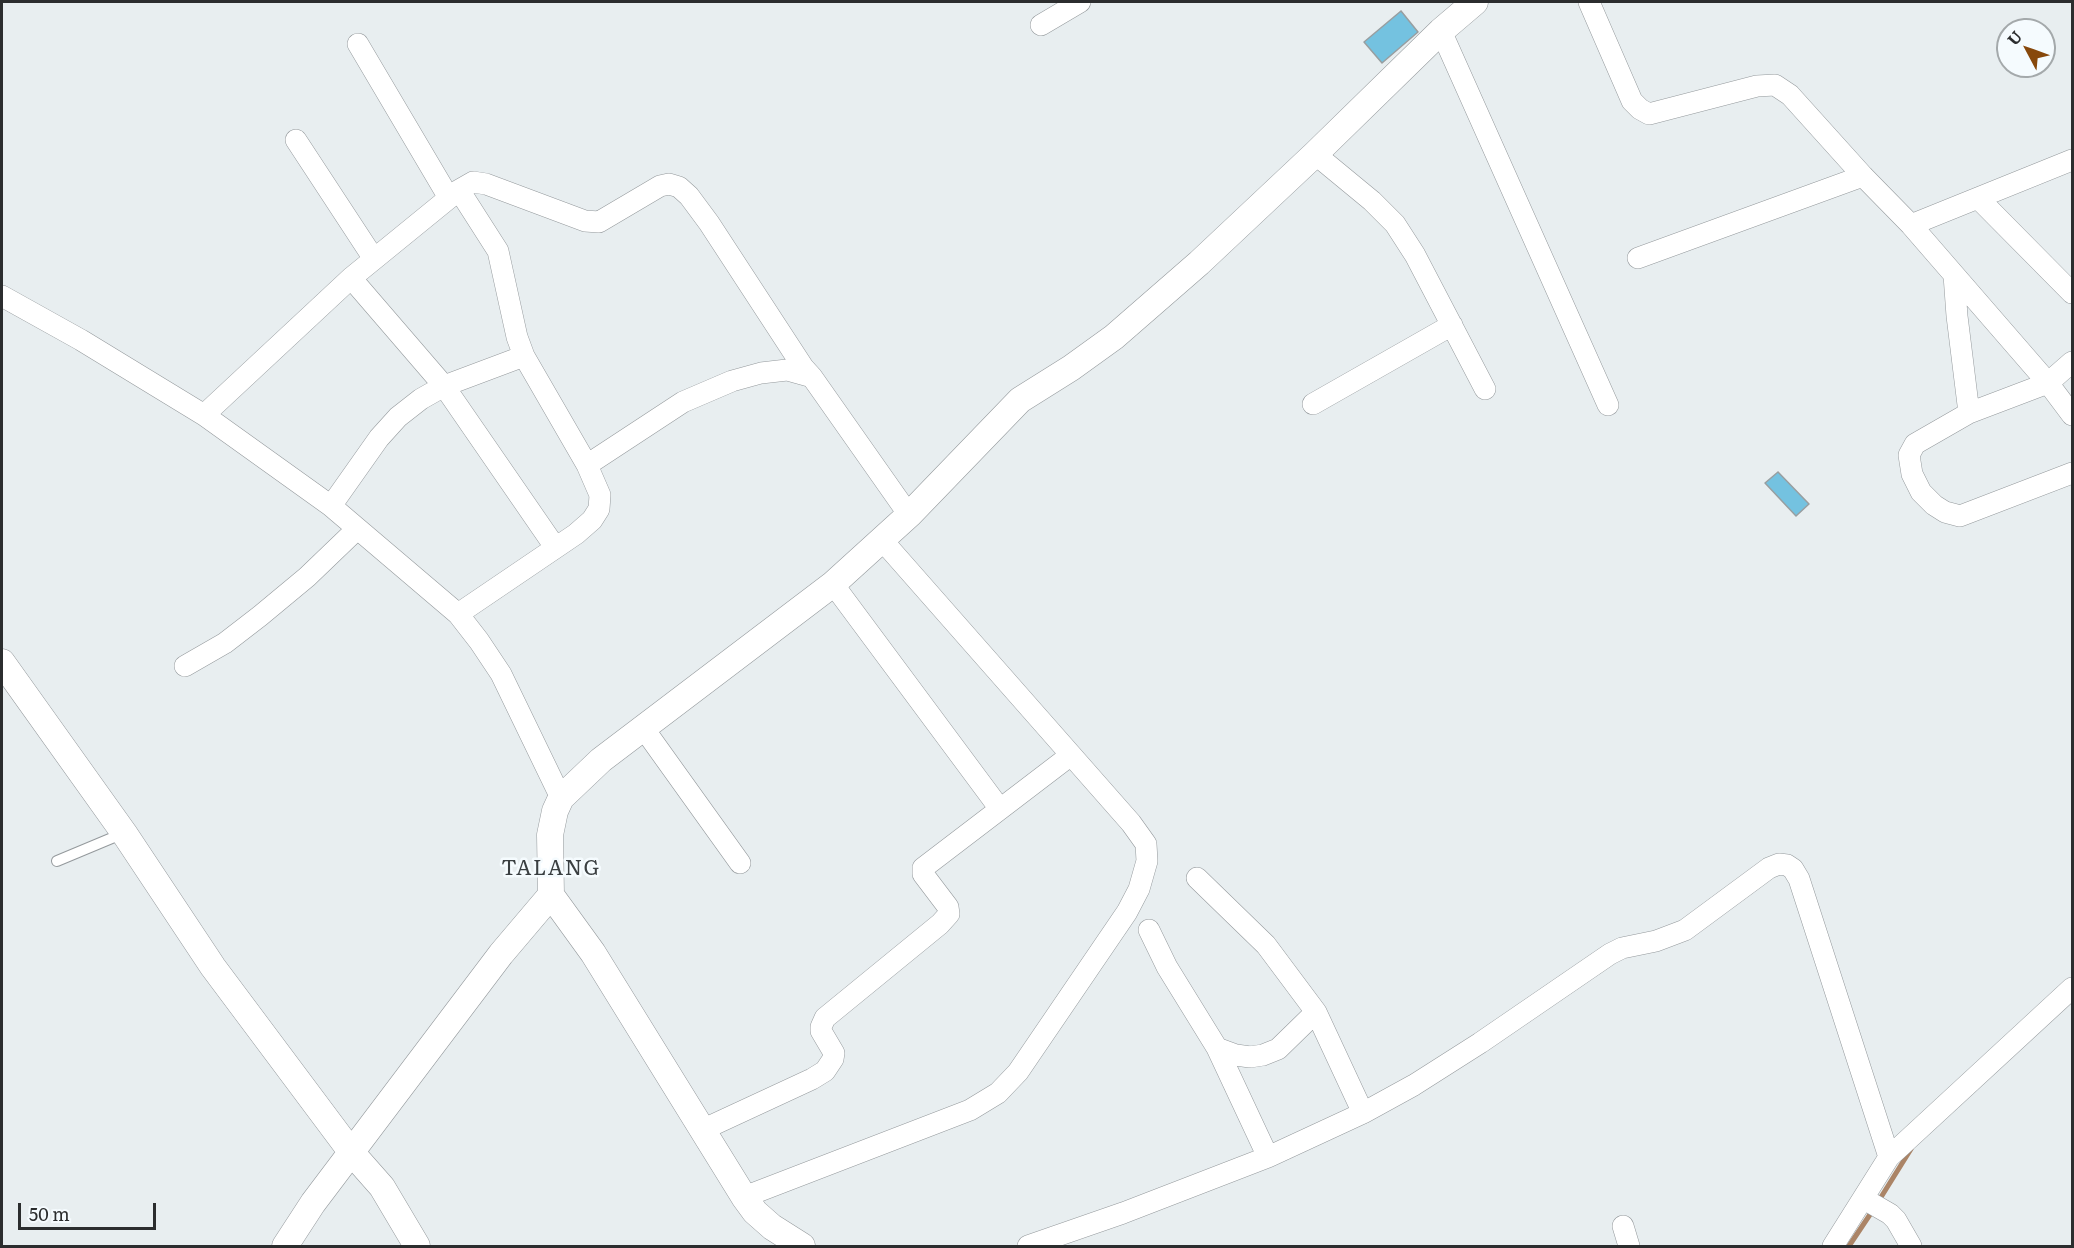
<!DOCTYPE html>
<style>
body{margin:0}
#map{position:relative;width:2074px;height:1248px;overflow:hidden;background:#e8eef0;font-family:Literata,serif}
canvas{display:block}
.frame{position:absolute;inset:0;border:3px solid #2b2d2e;pointer-events:none}
.north{position:absolute;left:1996px;top:18px;width:60px;height:60px;box-sizing:border-box;background:#f5fbfe;border:2px solid #a4a9ab;border-radius:50%;rotate:311deg;font-size:16px;font-weight:700;line-height:24px;text-align:center;color:#2b2d2e}
.north::after{content:'';display:block;margin:auto;width:21px;height:27px;background:#87480b;clip-path:polygon(50% 0,100% 100%,50% 72%,0 100%)}
.scale{position:absolute;left:18px;top:1203px;width:138px;height:27px;box-sizing:border-box;border:3px solid #2b2d2e;border-top:0;padding-left:8px;font-size:18px;line-height:21px;white-space:nowrap;color:#2b2d2e;-webkit-text-stroke:4px #f5fbfe;paint-order:stroke}
</style>
<div id="map">
<canvas width="2074" height="1248"></canvas>
<div class="frame"></div>
<div class="north">U</div>
<div class="scale">50 m</div>
</div>
<script>
const g = document.querySelector('canvas').getContext('2d');
g.lineJoin = 'round';
const toPath = rows => new Path2D(rows.map(r => 'M' + r).join(''));
function stroke(path, color, width, dash) { g.strokeStyle = color; g.lineWidth = width; g.lineCap = dash ? 'butt' : 'round'; g.setLineDash(dash || []); g.stroke(path); }
function fill(path, color) { g.fillStyle = color; g.fill(path, 'evenodd'); }
function write(font, color, halo, rows, align = 'center') {
  g.font = font + ' Literata,serif'; g.lineWidth = 5; g.setLineDash([]); g.textBaseline = 'middle'; g.strokeStyle = halo; g.fillStyle = color; for (const [text, x, y, turn = 0] of rows) {
    g.save(); g.translate(x, y); g.rotate((+turn || 0) * Math.PI / 180); g.textAlign = isNaN(turn) ? turn : align; if (halo) g.strokeText(text, 0, 0); g.fillText(text, 0, 0); g.restore();
  }
}
stroke(toPath([
 [1878,1202,1911,1149],
 [1849,1246,1873,1210]
]), '#ab8466', 5);
const building = toPath([
 [1401,11,1418,32,1382,63,1364,42,1401,11],
 [1778,472,1809,504,1796,516,1765,483,1778,472]
]);
fill(building, '#74c2e0');
stroke(building, '#989ea0', 1.5);
const service = toPath([
 [57,861,124,833]
]);
const minor = toPath([
 [1589,2,1632,101,1640,109,1649,114,1757,86,1775,85,1790,95,1863,176,1911,225,2048,383,2072,415],
 [1041,25,1080,2],
 [1441,31,1608,405],
 [358,44,449,198],
 [296,140,374,259],
 [1315,154,1372,201,1395,224,1415,255,1485,389],
 [1978,198,2072,293],
 [1911,225,2072,160],
 [1638,258,1863,176],
 [1954,275,1957,316,1969,413],
 [351,278,444,386,555,547],
 [2,296,81,340,204,415,331,506,458,614,479,641,501,674,561,798],
 [2072,362,2048,383,1969,413,1915,444,1909,455,1912,474,1921,492,1934,505,1945,512,1960,516,2072,473],
 [1313,404,1452,325],
 [204,415,351,278,459,190,473,182,486,184,585,221,599,222,660,186,669,184,679,187,689,196,709,223,803,367,812,377,909,515],
 [587,465,683,402,732,381,761,373,787,370,812,377],
 [331,506,379,438,398,417,421,399,444,386,524,356],
 [833,584,1000,809],
 [458,614,576,534,592,520,599,509,600,495,587,465,524,356,517,337,498,251,459,190],
 [185,666,225,643,260,616,307,577,357,529],
 [644,729,740,863],
 [1197,878,1266,945,1316,1012,1363,1113],
 [1149,930,1167,967,1217,1048,1268,1157],
 [1217,1048,1236,1055,1250,1057,1263,1055,1278,1049,1316,1012],
 [702,1130,812,1079,825,1071,833,1059,834,1053,821,1031,821,1027,825,1018,940,924,949,914,948,907,923,874,923,868,1071,755],
 [744,1197,970,1110,998,1093,1018,1072,1127,912,1139,889,1147,861,1146,844,1131,823,882,540],
 [1864,1199,1890,1214,1896,1220,1911,1246],
 [1623,1226,1629,1246],
 [1028,1246,1123,1213,1268,1157,1363,1113,1414,1085,1480,1043,1610,954,1622,948,1656,941,1685,930,1769,868,1779,864,1787,865,1793,869,1799,879,1889,1157],
 [1833,1246,1889,1157,2072,988]
]);
const tertiary = toPath([
 [2,662,124,833,213,967,352,1153,382,1187,417,1246],
 [285,1246,313,1203,501,954,551,895],
 [802,1246,772,1227,755,1212,744,1197,593,953,551,895,550,835,555,811,561,798,601,760,833,584,909,515,1020,400,1071,368,1114,337,1199,263,1315,154,1441,31,1475,2]
]);
stroke(service, '#94999c', 12);
stroke(minor, '#94999c', 22);
stroke(tertiary, '#94999c', 27);
stroke(service, '#fff', 10);
stroke(minor, '#fff', 21);
stroke(tertiary, '#fff', 26);
g.letterSpacing = '1.5px';
write('21px', '#3a3f41', '#f5fbfe', [
 ["TALANG",551,869]
]);
g.letterSpacing = '0px';
</script>
